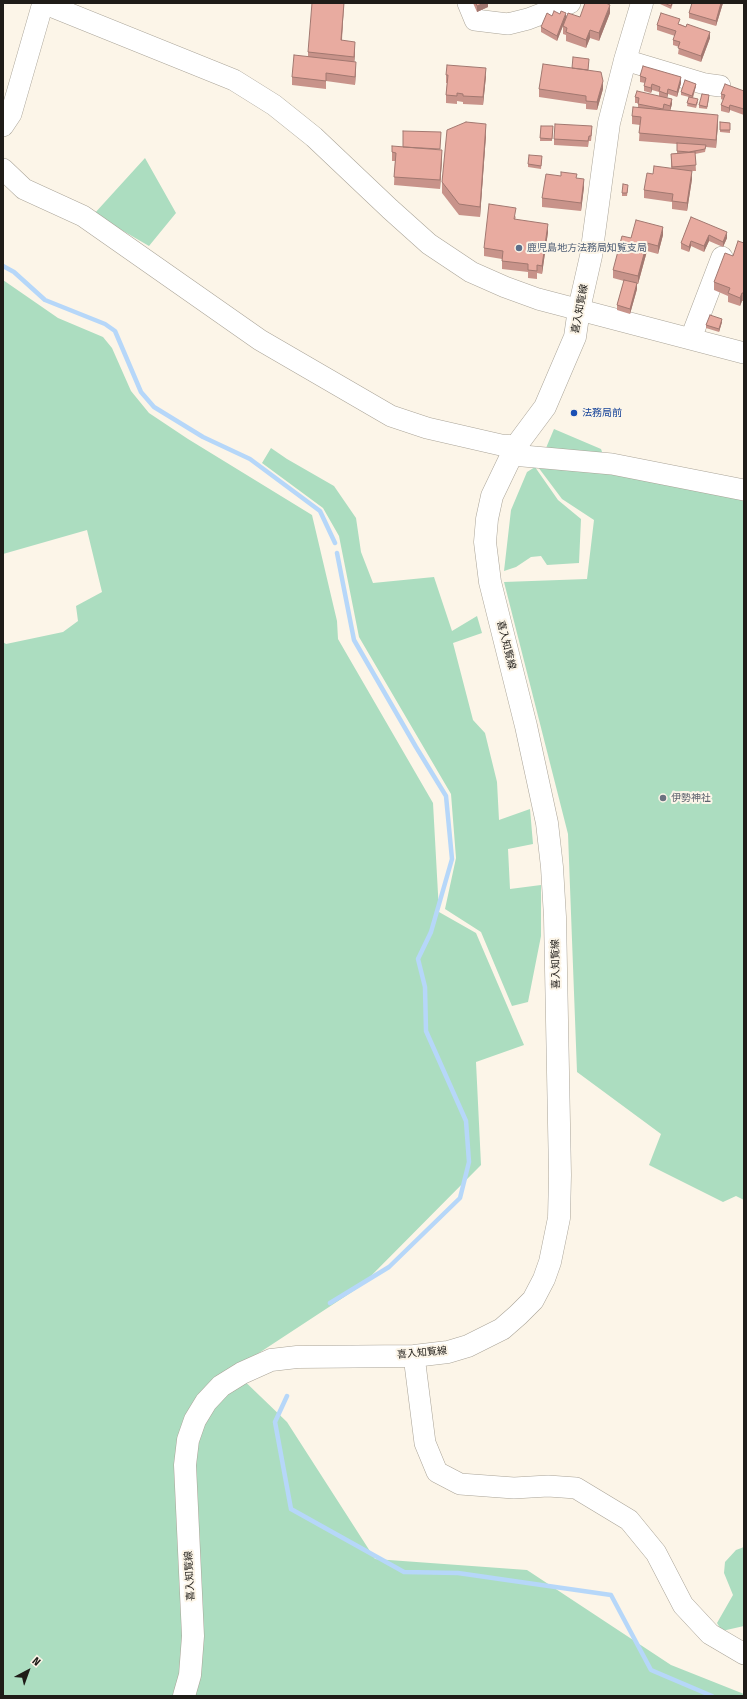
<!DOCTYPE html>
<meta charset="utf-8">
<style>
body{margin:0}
#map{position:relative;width:747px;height:1699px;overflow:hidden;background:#fcf5e8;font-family:"Fira Sans Condensed",sans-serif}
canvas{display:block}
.frame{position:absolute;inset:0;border:4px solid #1f1c18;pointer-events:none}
.north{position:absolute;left:8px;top:1651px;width:40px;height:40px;-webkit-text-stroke:3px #fcf5e8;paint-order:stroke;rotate:41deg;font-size:11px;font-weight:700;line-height:16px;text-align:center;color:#1f1c18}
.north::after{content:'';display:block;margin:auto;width:14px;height:18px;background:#1f1c18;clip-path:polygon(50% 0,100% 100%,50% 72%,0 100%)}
</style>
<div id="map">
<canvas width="747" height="1699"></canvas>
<div class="frame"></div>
<div class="north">N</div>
</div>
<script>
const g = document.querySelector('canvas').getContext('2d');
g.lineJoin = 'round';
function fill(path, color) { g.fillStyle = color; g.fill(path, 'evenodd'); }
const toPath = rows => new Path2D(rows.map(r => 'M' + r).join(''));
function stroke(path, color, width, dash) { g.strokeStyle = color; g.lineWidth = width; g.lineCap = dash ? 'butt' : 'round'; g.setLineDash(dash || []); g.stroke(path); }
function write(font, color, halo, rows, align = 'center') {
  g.font = font + ' "Fira Sans Condensed","Noto Sans JP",sans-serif'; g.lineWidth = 4; g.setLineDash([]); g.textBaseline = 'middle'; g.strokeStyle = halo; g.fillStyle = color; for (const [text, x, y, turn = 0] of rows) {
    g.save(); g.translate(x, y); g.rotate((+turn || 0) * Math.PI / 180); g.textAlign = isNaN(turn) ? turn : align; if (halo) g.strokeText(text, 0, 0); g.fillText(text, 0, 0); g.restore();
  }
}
fill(toPath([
 [145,158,176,213,149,246,94,214],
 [3,280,58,318,103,337,112,348,131,391,149,413,188,439,312,515,337,621,338,639,433,803,439,912,476,933,524,1045,476,1062,481,1165,361,1286,233,1370,287,1422,375,1559,527,1570,671,1665,744,1694,744,1696,3,1696,3,642,6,644,63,632,78,621,76,606,102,592,87,530,3,554],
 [554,429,601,449,608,468,744,496,744,1200,736,1196,723,1202,649,1165,661,1134,577,1072,568,834,504,582,587,579,594,520,562,499,538,467],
 [271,448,287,459,334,486,356,518,361,552,373,583,434,577,452,631,477,616,482,633,453,643,473,720,485,733,497,782,499,820,530,809,533,844,508,849,510,889,541,885,541,936,528,1002,512,1006,481,932,445,909,456,858,451,794,359,637,339,536,323,508,262,463],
 [535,467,558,500,581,519,579,563,547,565,541,556,531,557,516,567,504,571,511,510,527,472],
 [744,1547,744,1626,722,1631,717,1623,733,1595,724,1573,725,1562,736,1550]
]), '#acddc0');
stroke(toPath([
 [3,266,14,272,45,300,105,324,115,331,141,392,154,407,203,437,250,459,320,511,335,543],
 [330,1303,389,1267,460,1198,469,1162,466,1121,426,1031,425,987,418,959,431,932,452,859,446,796,416,747,354,640,337,553],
 [287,1396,275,1422,291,1509,404,1572,458,1573,611,1595,651,1670,712,1696]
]), '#b6d7f9', 4.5);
const minor = toPath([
 [43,3,234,80,274,105,314,137,390,209,429,244,471,272,505,287,538,299,744,353],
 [468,3,475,20,508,24,528,19,570,3],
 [625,60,705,84,720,86],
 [3,126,11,114,43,3],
 [3,169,24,189,83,216,260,340,391,416,427,428,501,445,516,446],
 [691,338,722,257],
 [512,455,612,464,744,490],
 [414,1356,425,1443,437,1472,460,1484,514,1488,548,1486,576,1488,629,1520,656,1553,683,1605,710,1634,744,1654]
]);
const major = toPath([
 [184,1696,190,1675,193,1636,185,1465,188,1440,195,1420,206,1402,221,1386,242,1373,271,1360,297,1357,414,1356,448,1352,468,1346,502,1329,518,1315,533,1300,544,1279,550,1262,559,1218,560,1175,555,917,552,867,547,823,526,726,490,582,485,542,487,519,492,496,516,446,545,407,575,337,579,309,591,256,609,123,625,60,642,3]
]);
stroke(minor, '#aaa498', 22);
stroke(major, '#aaa498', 23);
stroke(minor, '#fff', 21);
stroke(major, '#fff', 22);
fill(toPath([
 [344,3,342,40,355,52,354,62,356,70,355,85,326,81,326,89,292,85,292,77,308,56,308,52],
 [473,3,488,3,488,7,477,12],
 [660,3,673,3,671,9,660,4],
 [723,3,716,26,689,18,689,13],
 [610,13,599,41,590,38,586,48,566,41,566,35,563,34,563,26,557,41,541,32,541,27,566,17,580,17],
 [680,24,710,38,701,62,678,54,679,47,673,45,673,40,675,36,657,30,657,25],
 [589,62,588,70,603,89,597,110,586,109,586,104,539,97,539,89,572,68],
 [446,75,486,76,483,105,463,104,463,102,457,101,457,104,446,103,446,95,447,83,446,83],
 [640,76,681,83,677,97,668,94,667,98,672,104,670,111,718,124,716,148,706,147,705,152,695,154,696,171,690,171,692,179,687,211,672,209,672,202,644,198,644,190,653,174,671,169,671,154,677,153,677,144,639,141,640,125,632,124,632,116,638,108,638,103,635,103,635,97,659,96,659,92,652,90,651,93,644,91,644,86,645,83,640,82],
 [696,86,693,98,698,102,696,108,687,106,689,97,681,95,681,92],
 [744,91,744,115,730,110,729,113,721,111,721,105,723,100,721,99,721,94],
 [709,98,707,109,699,108,699,105],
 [720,122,730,123,730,133,720,132],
 [541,126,553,126,552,141,540,141],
 [592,132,591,141,589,141,588,147,554,145,554,139],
 [486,135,480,217,459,215,442,193,442,182],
 [440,150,442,158,440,189,394,185,395,161,392,161,392,152],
 [542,159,541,169,528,167,528,164],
 [577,178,584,187,581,211,542,207,542,198],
 [628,188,627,196,622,196,622,193],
 [516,216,515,220,548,232,542,274,537,273,537,279,528,278,528,272,502,269,502,259,484,256,484,248],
 [691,217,727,238,723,247,709,241,704,252,691,246,689,252,681,249,681,243],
 [663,235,658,254,647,251,638,284,637,284,637,289,630,314,617,310,617,305,624,281,613,278,613,270,631,238],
 [744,243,744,301,742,301,740,306,728,302,728,296,714,290,714,282,733,256],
 [722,322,719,332,706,328,706,325]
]), '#c8938a');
fill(toPath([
 [344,3,341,51,341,40],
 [484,3,488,3,488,7,477,12,477,6],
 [721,3,723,3,716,26,716,21],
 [610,5,610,13,599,41,599,33],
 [566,13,566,18,557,41,557,36],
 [590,30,590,38,586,48,586,40],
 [710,32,710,38,701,62,701,56],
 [355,42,355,52,354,68,354,57],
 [356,62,356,70,355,85,355,77],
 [486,68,486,76,483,105,483,97],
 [681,77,681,83,677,97,677,92],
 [603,81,603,89,597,110,597,102],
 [652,84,652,90,651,93,651,88],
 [696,84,696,86,692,99,692,96],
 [668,89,668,94,667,99,667,94],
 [672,99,672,104,670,111,670,106],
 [730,105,730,110,729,113,729,108],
 [718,115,718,124,716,148,716,140],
 [486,124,486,135,480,217,480,207],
 [442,150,442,158,440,189,440,180],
 [692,171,692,179,687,211,687,203],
 [584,179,584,187,581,211,581,203],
 [548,224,548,232,542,274,542,266],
 [663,227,663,235,658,254,658,246],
 [727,232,727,238,723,247,723,242],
 [709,235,709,241,704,252,704,246],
 [691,241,691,246,689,252,689,247],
 [647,243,647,251,638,284,638,276],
 [637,283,637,289,630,314,630,309],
 [742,293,742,301,740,306,740,298],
 [722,319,722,322,719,332,719,329]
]), '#a27870');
const building = toPath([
 [312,3,344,3,341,40,355,42,354,57,308,52,312,3],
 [476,3,484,3,477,6,476,3],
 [585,3,606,3,610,5,599,33,590,30,586,40,566,32,567,28,563,26,568,13,580,17,585,3],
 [664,3,672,3,671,6,664,3],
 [692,3,721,3,716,21,689,13,692,3],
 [554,11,560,14,561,11,566,13,557,36,541,27,547,13,552,16,554,11],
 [661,13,680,19,678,24,686,27,687,24,710,32,701,56,678,48,680,42,673,40,676,31,657,25,661,13],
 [294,55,356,62,355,77,326,73,326,81,292,77,294,55],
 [573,57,589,59,588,70,572,68,573,57],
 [543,64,601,72,603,81,597,102,586,101,586,96,539,89,543,64],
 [447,65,486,68,483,97,463,96,463,94,457,93,457,96,446,95,448,75,446,75,447,65],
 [643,66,681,77,677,92,668,89,667,94,659,91,660,87,652,84,651,88,644,86,646,78,640,76,643,66],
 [685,80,696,84,692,96,681,92,685,80],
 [725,84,744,91,744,109,730,105,729,108,721,105,725,95,721,94,725,84],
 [637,91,672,99,670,106,664,104,663,109,638,104,639,98,635,97,637,91],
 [702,94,709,95,707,107,699,105,702,94],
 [689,97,698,99,696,105,687,103,689,97],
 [633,107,718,115,716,140,639,133,641,117,632,116,633,107],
 [466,122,486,124,480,207,459,204,442,182,447,130,466,122],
 [720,122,730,123,730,130,720,130,720,122],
 [555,124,592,126,591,136,589,136,588,141,554,139,555,124],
 [541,126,553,126,552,139,540,138,541,126],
 [403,131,441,132,440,149,403,147,403,131],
 [677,143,706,145,705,149,689,152,677,151,677,143],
 [392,146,442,150,440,180,394,177,396,153,392,152,392,146],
 [695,152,696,165,672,167,671,154,695,152],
 [529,155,542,156,541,166,528,164,529,155],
 [654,166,692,171,687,203,672,201,673,194,644,190,647,173,653,174,654,166],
 [561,172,577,174,576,178,584,179,581,203,542,198,546,174,561,176,561,172],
 [623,184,628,185,627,193,622,193,623,184],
 [489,204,516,208,514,219,548,224,542,266,537,265,537,271,528,270,528,264,502,261,503,251,484,248,489,204],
 [691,217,727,232,723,242,709,235,704,246,691,241,689,247,681,243,691,217],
 [636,220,663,227,658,246,647,243,638,276,613,270,622,236,631,238,636,220],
 [738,241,744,243,744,293,742,293,740,298,728,293,730,288,714,282,725,253,733,256,738,241],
 [624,280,637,283,630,309,617,305,624,280],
 [710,315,722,319,719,329,706,325,710,315]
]);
fill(building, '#e8aba0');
stroke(building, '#a27870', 1);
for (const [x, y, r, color] of [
 [519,248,4,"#5c6f8a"],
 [574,413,4,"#1a4fb4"],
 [663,798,4,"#6b7280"]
]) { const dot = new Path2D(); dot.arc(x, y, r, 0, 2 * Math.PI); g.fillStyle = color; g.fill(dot); stroke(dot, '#fcf5e8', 1.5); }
write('10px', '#4e5e75', '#fcf5e8', [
 ["鹿児島地方法務局知覧支局",527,248]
], 'left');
write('10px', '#1f1c18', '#fcf5e8', [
 ["喜入知覧線",580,309,-79],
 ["喜入知覧線",506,645,76],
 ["喜入知覧線",556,964,-91],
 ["喜入知覧線",422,1353,-5],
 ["喜入知覧線",190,1576,-93]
]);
write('10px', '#164399', '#fcf5e8', [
 ["法務局前",582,413]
], 'left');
write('10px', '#5b616d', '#fcf5e8', [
 ["伊勢神社",671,798]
], 'left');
</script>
